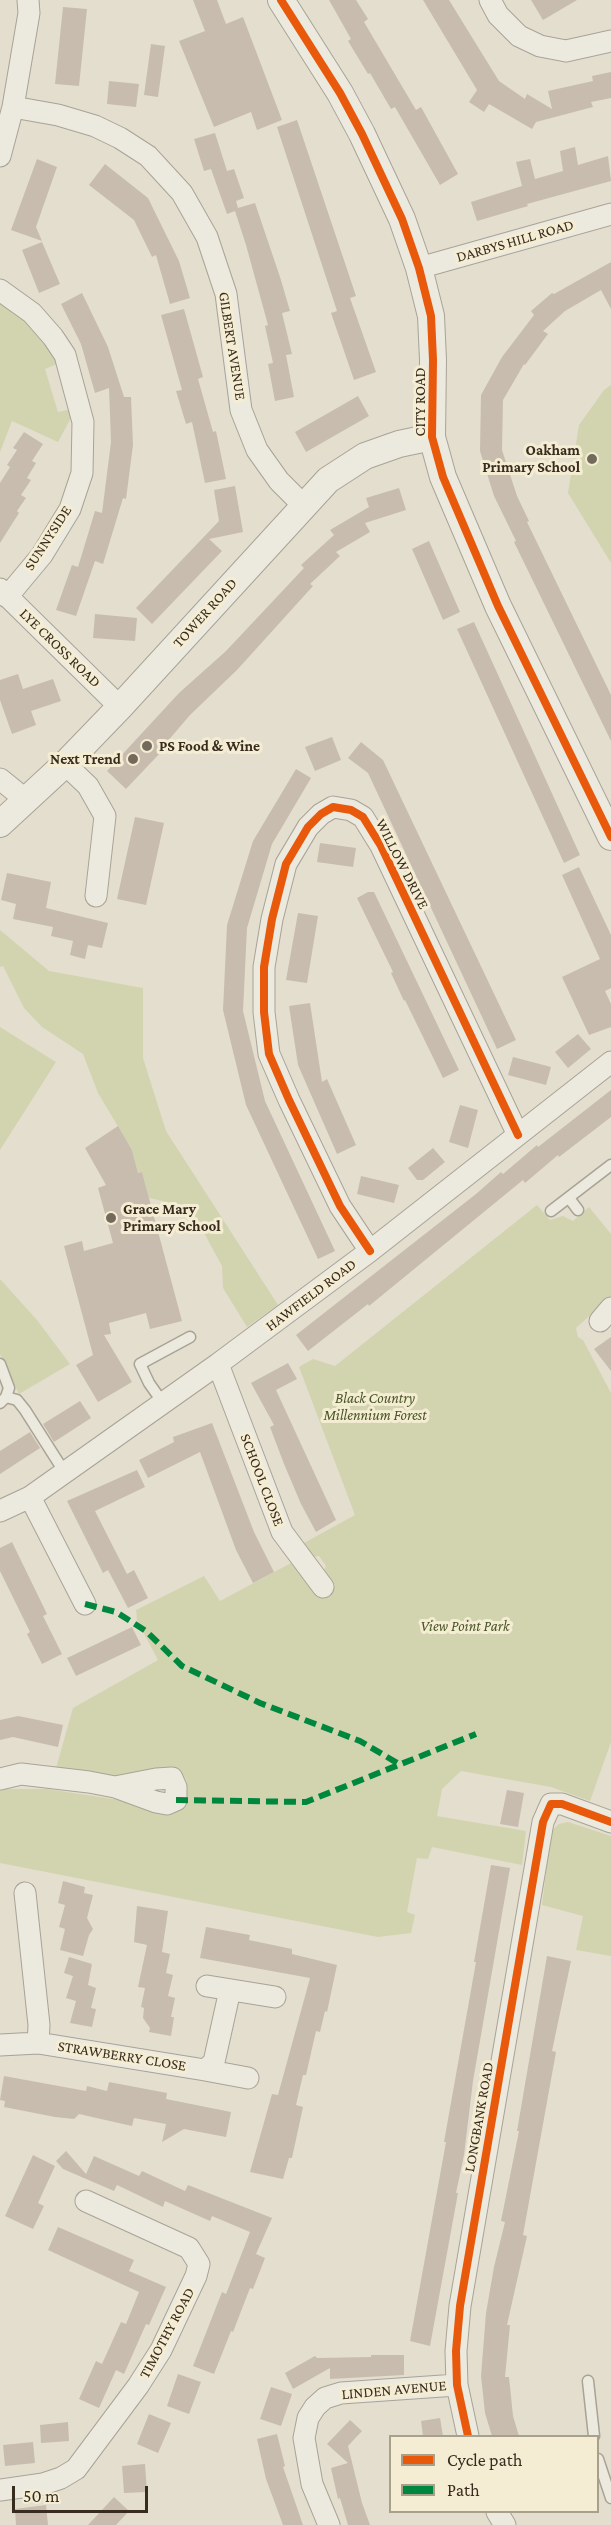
<!DOCTYPE html>
<style>
body{margin:0}
#map{position:relative;width:611px;height:2525px;overflow:hidden;background:#e4dece;font-family:"Crimson Pro",serif}
canvas{display:block}
.legend{position:absolute;left:389px;top:2435px;width:210px;height:78px;box-sizing:border-box;background:#f5edd3;border:2px solid #a9a08b;margin:0;padding:8px 10px;list-style:none;font-size:18px;color:#382c1e}
.legend li{display:flex;align-items:center;gap:12px;height:30px}
.legend b{width:30px;border:2px solid #a9a08b}
.scale{position:absolute;left:12px;top:2486px;width:136px;height:27px;box-sizing:border-box;border:3px solid #382c1e;border-top:0;padding-left:8px;font-size:18px;line-height:21px;white-space:nowrap;color:#382c1e;-webkit-text-stroke:4px #f5edd3;paint-order:stroke}
</style>
<div id="map">
<canvas width="611" height="2525"></canvas>
<ul class="legend">
<li><b style="height:8px;background:#e8590c"></b>Cycle path</li>
<li><b style="height:8px;background:#00873e"></b>Path</li>
</ul>
<div class="scale">50 m</div>
</div>
<script>
const g = document.querySelector('canvas').getContext('2d');
g.lineJoin = 'round';
function fill(path, color) { g.fillStyle = color; g.fill(path, 'evenodd'); }
const toPath = rows => new Path2D(rows.map(r => 'M' + r).join(''));
function stroke(path, color, width, dash) { g.strokeStyle = color; g.lineWidth = width; g.lineCap = dash ? 'butt' : 'round'; g.setLineDash(dash || []); g.stroke(path); }
function write(font, color, halo, rows, align = 'center') {
  g.font = font + ' "Crimson Pro",serif'; g.lineWidth = 6; g.setLineDash([]); g.textBaseline = 'middle'; g.strokeStyle = halo; g.fillStyle = color; for (const [text, x, y, turn = 0] of rows) {
    g.save(); g.translate(x, y); g.rotate((+turn || 0) * Math.PI / 180); g.textAlign = isNaN(turn) ? turn : align; if (halo) g.strokeText(text, 0, 0); g.fillText(text, 0, 0); g.restore();
  }
}
fill(toPath([
 [0,297,38,332,57,364,45,369,58,412,72,409,73,414,58,442,12,421,0,452],
 [611,385,611,563,568,493,579,425,604,390],
 [0,930,49,971,143,988,143,1058,166,1131,278,1305,247,1327,223,1288,222,1266,190,1207,149,1198,142,1172,138,1173,132,1150,98,1093,83,1054,42,1027,24,1008,3,966,0,967],
 [0,1027,56,1062,0,1150],
 [537,1205,550,1220,563,1216,573,1221,589,1207,611,1234,611,1296,576,1328,578,1337,583,1340,611,1393,611,1742,590,1801,551,1787,461,1771,442,1789,437,1816,526,1831,522,1865,432,1847,428,1859,417,1858,407,1912,415,1915,411,1933,378,1937,0,1863,0,1789,47,1789,126,1801,184,1796,187,1781,182,1773,172,1770,128,1780,56,1768,73,1708,158,1660,137,1620,136,1610,204,1576,220,1601,291,1563,315,1590,326,1566,319,1556,313,1557,304,1543,355,1515,299,1367,313,1359,335,1366],
 [0,1279,37,1320,70,1364,19,1394,0,1354],
 [568,1822,611,1836,611,1956,576,1950,583,1916,542,1905,550,1839,553,1829,559,1824]
]), '#d2d4b0');
fill(toPath([
 [193,0,217,0,226,24,243,17,282,120,257,130,251,112,214,127,179,41,205,31],
 [329,0,356,0,368,19,364,22,416,110,421,107,458,174,440,185,395,107,391,109,370,73,368,74,348,41,351,39],
 [423,0,449,0,499,81,525,99,527,94,552,109,548,91,593,81,592,76,611,72,611,98,591,102,593,107,536,122,532,129,489,104,484,112,469,102,477,90],
 [531,0,577,0,543,20],
 [63,7,87,9,79,86,55,84],
 [151,44,165,46,158,97,144,95],
 [109,81,139,84,136,107,107,104],
 [297,120,356,296,350,298,376,372,354,380,331,313,337,311,277,127],
 [215,133,227,171,234,169,244,198,236,201,238,208,255,203,280,277,290,311,282,313,292,354,286,355,294,397,275,401,268,364,273,363,265,326,268,325,246,245,235,211,227,214,211,169,204,171,194,139],
 [575,147,578,165,608,156,611,181,527,204,528,206,477,221,471,202,522,186,516,162,530,159,535,179,563,171,560,151],
 [37,159,57,167,36,227,42,241,11,230],
 [105,164,148,198,179,261,190,298,170,304,156,255,152,257,134,220,89,185],
 [42,242,60,284,39,293,22,250],
 [611,262,611,309,601,290,565,311,543,331,548,334,525,365,524,364,503,400,502,450,517,496,529,521,527,522,611,695,611,741,514,542,516,541,494,496,480,451,481,395,502,357,534,315,531,311,552,293,554,294],
 [82,293,108,347,124,397,131,397,133,445,126,499,123,498,103,564,95,561,76,616,56,610,72,565,78,567,95,511,102,513,111,442,109,388,95,393,81,344,61,304],
 [184,309,203,377,198,379,213,432,216,431,226,479,205,483,192,422,186,424,176,391,182,390,161,315],
 [358,396,369,416,306,452,295,432],
 [24,432,43,444,32,461,36,463,27,478,31,480,21,495,26,498,17,511,19,513,0,543,0,483,10,467,7,465,17,450,13,448],
 [235,486,243,532,209,539,222,551,152,624,136,608,219,521,214,490],
 [399,488,406,510,365,523,370,532,336,552,340,556,310,584,313,586,237,670,190,715,160,750,162,751,126,789,107,771,179,693,226,651,304,568,301,565,334,535,330,530,369,507,366,498],
 [429,541,460,612,443,620,412,549],
 [95,614,137,618,135,641,93,638],
 [474,622,580,855,564,863,457,629],
 [18,674,23,689,53,679,61,701,31,711,36,725,12,734,0,700,0,680],
 [332,737,341,760,315,771,305,747],
 [361,742,383,760,516,1040,497,1049,368,773,348,758],
 [296,769,311,778,272,844,247,928,243,1011,265,1101,335,1251,318,1259,246,1105,223,1010,227,925,253,841],
 [135,817,164,823,146,905,117,899],
 [320,843,356,848,353,867,317,862],
 [579,867,611,935,611,988,605,991,611,1004,611,1027,589,1035,562,977,600,959,562,875],
 [7,873,51,882,46,908,108,923,102,948,88,945,85,959,70,955,73,941,51,936,53,927,13,919,16,904,1,900],
 [368,892,374,892,459,1070,443,1078,405,1000,404,1001,391,973,393,972,357,898],
 [298,913,318,916,307,983,286,980],
 [310,1003,322,1082,327,1079,356,1145,337,1154,298,1065,289,1006],
 [578,1034,591,1049,568,1068,555,1052],
 [513,1057,551,1067,546,1085,508,1075],
 [611,1090,611,1117,559,1157,558,1155,525,1183,523,1180,369,1306,368,1304,308,1351,296,1335,476,1194,501,1172,503,1174,537,1145,538,1147],
 [460,1105,478,1110,468,1148,449,1142],
 [118,1126,132,1150,138,1173,142,1172,182,1321,150,1329,146,1313,109,1323,111,1334,104,1335,132,1382,98,1402,76,1365,93,1355,64,1246,82,1241,84,1251,113,1243,98,1188,106,1185,85,1148],
 [433,1148,445,1162,423,1180,417,1180,408,1168],
 [361,1176,399,1185,394,1203,357,1194],
 [611,1337,611,1371,594,1349],
 [288,1363,297,1379,276,1390,336,1520,316,1532,301,1504,284,1464,270,1427,274,1425,251,1383],
 [80,1401,91,1418,54,1442,43,1424],
 [212,1423,254,1532,274,1572,253,1583,236,1550,200,1452,148,1478,139,1460,174,1442,173,1437],
 [30,1432,40,1448,0,1474,0,1451],
 [137,1470,145,1487,95,1511,127,1574,134,1570,148,1598,128,1608,108,1570,103,1573,67,1501],
 [12,1542,47,1614,43,1616,62,1654,42,1664,27,1634,30,1632,0,1571,0,1548],
 [132,1627,141,1645,76,1676,67,1658],
 [18,1716,63,1725,58,1747,13,1737,0,1740,0,1720],
 [507,1790,524,1793,518,1827,500,1824],
 [491,1865,510,1868,473,2081,464,2155,456,2193,458,2193,430,2346,410,2341,446,2142,444,2142,476,1962,474,1962],
 [63,1881,85,1887,84,1893,93,1895,87,1918,93,1929,89,1935,83,1956,60,1950,65,1929,59,1927,65,1905,58,1903],
 [137,1906,168,1911,162,1952,170,1954,166,1973,173,1975,168,1996,175,1998,171,2017,174,2017,171,2036,149,2032,150,2028,143,2018,144,2008,141,2007,145,1988,138,1987,147,1945,134,1942],
 [206,1927,250,1935,249,1940,292,1949,292,1954,337,1965,327,2012,325,2011,320,2032,316,2031,306,2075,303,2075,296,2105,303,2107,292,2158,289,2158,283,2179,250,2172,272,2094,278,2095,310,1978,200,1958],
 [547,1956,571,1961,552,2051,556,2052,523,2235,527,2236,507,2325,510,2325,505,2377,509,2377,513,2416,519,2436,492,2436,485,2413,481,2376,486,2313,494,2267,505,2222,501,2221,519,2131,517,2131],
 [69,1957,92,1964,88,1985,96,1988,91,2008,96,2009,92,2027,70,2023,76,2001,66,1998,73,1976,64,1973],
 [4,2076,86,2091,87,2086,107,2091,109,2082,167,2093,166,2099,231,2112,226,2137,184,2129,162,2142,166,2124,134,2118,132,2126,79,2114,74,2119,55,2117,4,2107,5,2101,0,2100],
 [66,2151,86,2174,94,2156,139,2176,142,2171,185,2191,188,2185,272,2218,256,2254,265,2258,253,2289,250,2288,233,2332,231,2331,214,2374,193,2366,222,2292,226,2294,250,2232,212,2216,210,2221,165,2201,163,2207,117,2185,114,2191,63,2169,56,2161],
 [33,2155,55,2166,38,2203,44,2206,33,2229,5,2216],
 [58,2227,134,2260,129,2271,166,2287,149,2325,146,2324,124,2374,116,2370,99,2408,79,2399,96,2361,102,2364,121,2322,126,2324,139,2292,48,2250],
 [371,2355,404,2355,404,2375,330,2379,330,2368,293,2389,285,2373,315,2356,317,2358,371,2357],
 [178,2374,201,2382,189,2414,167,2406],
 [271,2387,292,2394,281,2426,260,2419],
 [149,2414,171,2423,158,2453,137,2444],
 [440,2418,443,2436,423,2436,421,2421],
 [350,2420,362,2431,348,2446,362,2503,370,2525,348,2525,340,2498,338,2499,331,2468,348,2463,327,2444],
 [68,2422,69,2441,41,2443,40,2425],
 [277,2434,285,2466,283,2467,303,2525,283,2525,266,2479,257,2439],
 [33,2442,35,2463,5,2466,3,2445],
 [145,2464,147,2492,124,2493,122,2466],
 [114,2497,129,2511,116,2525,88,2525],
 [46,2505,48,2525,16,2525,15,2509]
]), '#c8bcaf');
const service = toPath([
 [569,1198,578,1210],
 [551,1211,611,1165],
 [0,1364,9,1388,6,1397,0,1403],
 [6,1397,17,1400,25,1410,65,1473],
 [163,1403,149,1383,140,1364,190,1337],
 [588,2381,594,2436],
 [598,2459,611,2498]
]);
const minor = toPath([
 [490,0,498,15,519,36,540,46,566,51,611,41],
 [13,107,58,115,95,126,120,138,148,156,182,193,207,237,226,294,241,410,257,450,279,481,303,505],
 [0,156,13,107,29,13,28,0],
 [419,268,611,214],
 [0,290,32,313,53,337,65,355,83,422,82,473,70,509,42,555,7,597],
 [0,589,120,707],
 [65,764,88,786,105,816,96,896],
 [0,779,26,800],
 [370,1251,340,1206,289,1100,269,1054,264,1012,264,967,272,919,286,864,308,827,321,814,333,807,351,810,363,817,381,846,518,1135],
 [600,1321,611,1308],
 [218,1364,282,1532,323,1587],
 [30,1497,85,1604],
 [0,1511,30,1497,218,1364,370,1251,611,1062],
 [0,1779,21,1774,89,1782,115,1787,156,1802,167,1804,176,1800,176,1787,172,1778,156,1779,115,1787],
 [25,1893,39,2025,38,2043],
 [207,1986,275,1997],
 [0,2045,38,2043,205,2070,214,2062,230,1990],
 [205,2070,248,2078],
 [468,2436,457,2385,456,2351,460,2306,543,1822,551,1804,562,1804,611,1822],
 [0,2490,43,2484,61,2478,76,2469,138,2386,161,2350,196,2276,199,2264,189,2248,86,2201],
 [497,2512,505,2525],
 [329,2525,312,2484,304,2438,308,2418,315,2407,325,2398,341,2393,457,2385]
]);
const tertiary = toPath([
 [281,0,340,93,362,134,402,219,419,268,431,316,433,360,432,437,443,477,498,606,611,837],
 [0,824,65,764,120,707,328,480,365,456,399,444,432,437]
]);
stroke(service, '#a9a396', 13);
stroke(minor, '#a9a396', 23);
stroke(tertiary, '#a9a396', 28);
stroke(service, '#ece9df', 10);
stroke(minor, '#ece9df', 21);
stroke(tertiary, '#ece9df', 26);
stroke(toPath([
 [85,1604,116,1612,146,1631,182,1666,260,1703,360,1741,399,1764],
 [176,1800,306,1802,476,1734]
]), '#00873e', 6, [12, 6]);
stroke(toPath([
 [281,0,340,93,362,134,402,219,419,268,431,316,433,360,432,437,443,477,498,606,611,837],
 [370,1251,340,1206,289,1100,269,1054,264,1012,264,967,272,919,286,864,308,827,321,814,333,807,351,810,363,817,381,846,518,1135],
 [468,2436,457,2385,456,2351,460,2306,543,1822,551,1804,562,1804,611,1822]
]), '#e8590c', 8);
for (const [x, y, r, color] of [
 [592,459,6,"#746a5c"],
 [147,746,6,"#746a5c"],
 [133,759,6,"#746a5c"],
 [111,1218,6,"#746a5c"]
]) { const dot = new Path2D(); dot.arc(x, y, r, 0, 2 * Math.PI); g.fillStyle = color; g.fill(dot); stroke(dot, '#f5edd3', 2); }
write('15px', '#382c1e', '#f5edd3', [
 ["DARBYS HILL ROAD",515,241,-16],
 ["GILBERT AVENUE",232,346,81],
 ["CITY ROAD",420,402,-90],
 ["SUNNYSIDE",48,538,-57],
 ["TOWER ROAD",205,613,-48],
 ["LYE CROSS ROAD",60,648,44],
 ["WILLOW DRIVE",402,864,63],
 ["HAWFIELD ROAD",311,1295,-37],
 ["SCHOOL CLOSE",262,1480,69],
 ["STRAWBERRY CLOSE",122,2056,9],
 ["LONGBANK ROAD",479,2117,-80],
 ["TIMOTHY ROAD",167,2333,-62],
 ["LINDEN AVENUE",394,2390,-5]
]);
write('bold 15px', '#382c1e', '#f5edd3', [
 ["Oakham",580,450],
 ["Primary School",580,467],
 ["PS Food & Wine",159,746,"left"],
 ["Next Trend",121,759],
 ["Grace Mary",123,1209,"left"],
 ["Primary School",123,1226,"left"]
], 'right');
write('italic 15px', '#475525', '#f5edd3', [
 ["Black Country",375,1398],
 ["Millennium Forest",375,1415],
 ["View Point Park",465,1626]
]);
</script>
